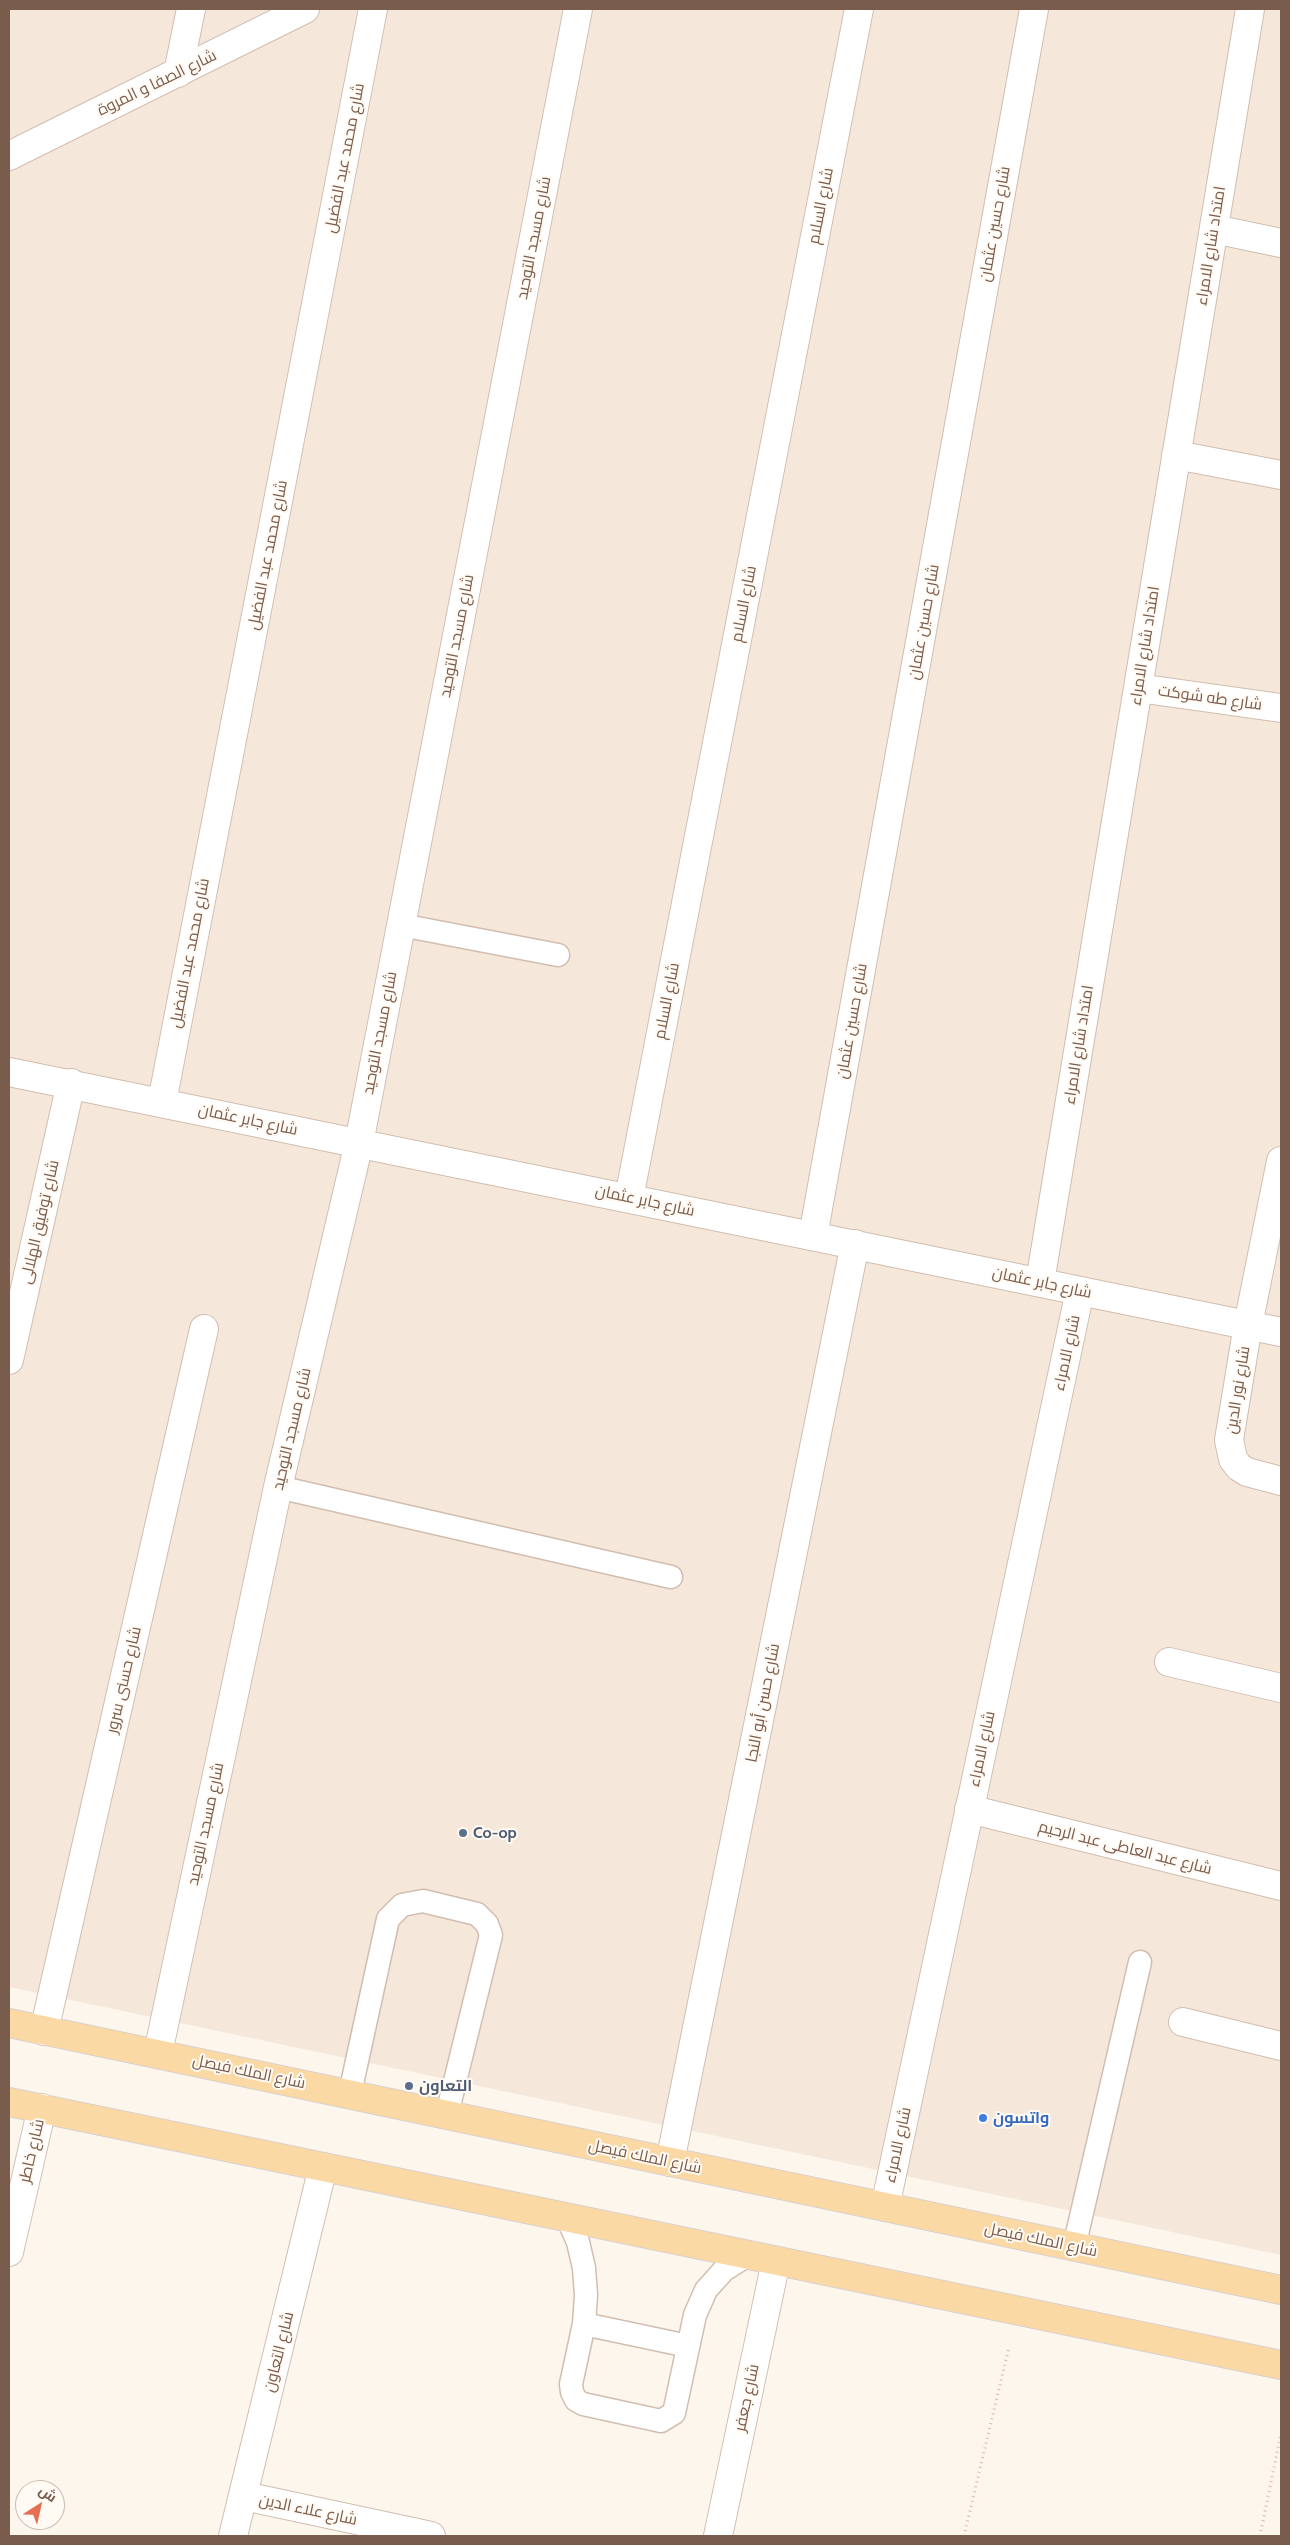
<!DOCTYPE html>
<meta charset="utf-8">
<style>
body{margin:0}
#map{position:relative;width:1290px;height:2545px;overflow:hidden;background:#fdf6ec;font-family:Cabin,Cairo,sans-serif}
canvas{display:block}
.frame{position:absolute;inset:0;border:10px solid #7a5c4d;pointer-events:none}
.north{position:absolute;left:15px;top:2480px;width:50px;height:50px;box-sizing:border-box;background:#fffaf3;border:1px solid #cabbb1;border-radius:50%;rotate:35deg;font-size:14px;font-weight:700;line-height:20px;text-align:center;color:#7a5c4d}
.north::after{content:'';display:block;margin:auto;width:18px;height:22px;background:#e76f51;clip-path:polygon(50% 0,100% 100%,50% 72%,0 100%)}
</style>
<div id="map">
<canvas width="1290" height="2545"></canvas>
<div class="frame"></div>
<div class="north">ش</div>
</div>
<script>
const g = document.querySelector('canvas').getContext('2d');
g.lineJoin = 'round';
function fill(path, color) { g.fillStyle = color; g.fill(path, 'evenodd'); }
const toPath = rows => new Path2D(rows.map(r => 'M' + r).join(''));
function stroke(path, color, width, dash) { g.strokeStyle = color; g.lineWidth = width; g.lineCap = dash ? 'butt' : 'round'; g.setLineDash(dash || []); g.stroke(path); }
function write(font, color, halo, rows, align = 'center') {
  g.font = font + ' Cabin,Cairo,sans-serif'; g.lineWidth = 4; g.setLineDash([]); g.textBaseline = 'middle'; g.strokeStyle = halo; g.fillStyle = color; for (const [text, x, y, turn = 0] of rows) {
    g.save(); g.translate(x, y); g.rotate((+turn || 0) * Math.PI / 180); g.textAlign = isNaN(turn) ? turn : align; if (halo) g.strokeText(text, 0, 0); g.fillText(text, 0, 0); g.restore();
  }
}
fill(toPath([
 [9,9,1281,9,1281,2255,9,1987]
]), '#f5e8da');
const service = toPath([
 [401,925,558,955],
 [278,1487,671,1577],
 [350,2093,388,1919,402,1905,423,1901,477,1914,487,1924,491,1935,447,2114],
 [567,2217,578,2242,584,2268,586,2295,584,2324,571,2384,572,2392,576,2400,583,2404,661,2421,674,2413,695,2315,706,2290,724,2270,748,2255],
 [1074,2247,1140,1962],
 [584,2324,688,2346]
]);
const minor = toPath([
 [178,73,191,9],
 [9,156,305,9],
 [1214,229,1281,243],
 [1176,455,1281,475],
 [1138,688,1281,708],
 [9,1072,1281,1332],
 [162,1102,373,9],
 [1281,1161,1248,1325,1229,1440,1233,1459,1239,1467,1247,1472,1281,1481],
 [629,1198,859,9],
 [813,1236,1034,9],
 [1040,1282,1250,9],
 [9,1360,71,1083],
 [1169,1662,1281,1688],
 [969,1809,1281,1886],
 [1183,2022,1281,2046],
 [44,2031,204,1329],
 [158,2053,278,1487,359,1143,578,9],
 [670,2162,855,1244],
 [885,2207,1080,1291],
 [9,2252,42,2108],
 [244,2496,431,2536],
 [233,2536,323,2167],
 [718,2536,776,2261]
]);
const primary = toPath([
 [9,2023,1281,2290],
 [9,2102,1281,2365]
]);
stroke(service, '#d1beb0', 25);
stroke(minor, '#d1beb0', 30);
stroke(primary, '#dad1cd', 30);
stroke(toPath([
 [964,2536,1009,2347],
 [1260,2536,1281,2433]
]), '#d9b8a5', 3, [1, 4]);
stroke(service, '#fff', 22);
stroke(minor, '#fff', 28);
stroke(primary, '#fbd9a5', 28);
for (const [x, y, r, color] of [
 [463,1833,5,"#5c6f8a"],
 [409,2086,5,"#5c6f8a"],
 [983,2118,5,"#3f7fe0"]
]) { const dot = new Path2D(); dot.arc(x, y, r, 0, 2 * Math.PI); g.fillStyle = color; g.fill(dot); stroke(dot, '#fffaf3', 2); }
write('16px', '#7a5c4d', '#fffaf3', [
 ["شارع الصفا و المروة",157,83,-26],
 ["شارع محمد عبد الفضيل",345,158,-79],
 ["شارع السلام",821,206,-79],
 ["شارع حسين عثمان",995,224,-80],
 ["شارع مسجد التوحيد",534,238,-79],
 ["امتداد شارع الامراء",1211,246,-81],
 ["شارع محمد عبد الفضيل",268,555,-79],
 ["شارع السلام",744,604,-79],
 ["شارع حسين عثمان",924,622,-80],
 ["شارع مسجد التوحيد",457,636,-79],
 ["امتداد شارع الامراء",1145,646,-81],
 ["شارع طه شوكت",1210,698,8],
 ["شارع محمد عبد الفضيل",190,953,-79],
 ["شارع السلام",667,1001,-79],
 ["شارع حسين عثمان",852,1021,-80],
 ["شارع مسجد التوحيد",380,1033,-79],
 ["امتداد شارع الامراء",1079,1045,-81],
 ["شارع جابر عثمان",248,1120,12],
 ["شارع جابر عثمان",645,1201,12],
 ["شارع توفيق الهلالى",40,1222,-77],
 ["شارع جابر عثمان",1042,1283,12],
 ["شارع الامراء",1067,1353,-78],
 ["شارع نور الدين",1238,1390,-81],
 ["شارع مسجد التوحيد",292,1429,-77],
 ["شارع حسنى سرور",124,1680,-77],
 ["شارع حسن أبو النجا",763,1703,-79],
 ["شارع الامراء",982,1749,-78],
 ["شارع مسجد التوحيد",206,1824,-78],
 ["شارع عبد العاطى عبد الرحيم",1125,1848,14],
 ["شارع الملك فيصل",249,2072,12],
 ["شارع الامراء",898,2145,-78],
 ["شارع خاطر",32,2151,-77],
 ["شارع الملك فيصل",645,2157,12],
 ["شارع الملك فيصل",1041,2240,12],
 ["شارع التعاون",279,2352,-76],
 ["شارع جعفر",747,2398,-78],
 ["شارع علاء الدين",308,2510,12]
]);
write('bold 16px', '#4e5e75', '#fffaf3', [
 ["Co-op",473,1833],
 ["التعاون",419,2086]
], 'left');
write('bold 16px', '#366cbe', '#fffaf3', [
 ["واتسون",993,2118]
], 'left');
</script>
